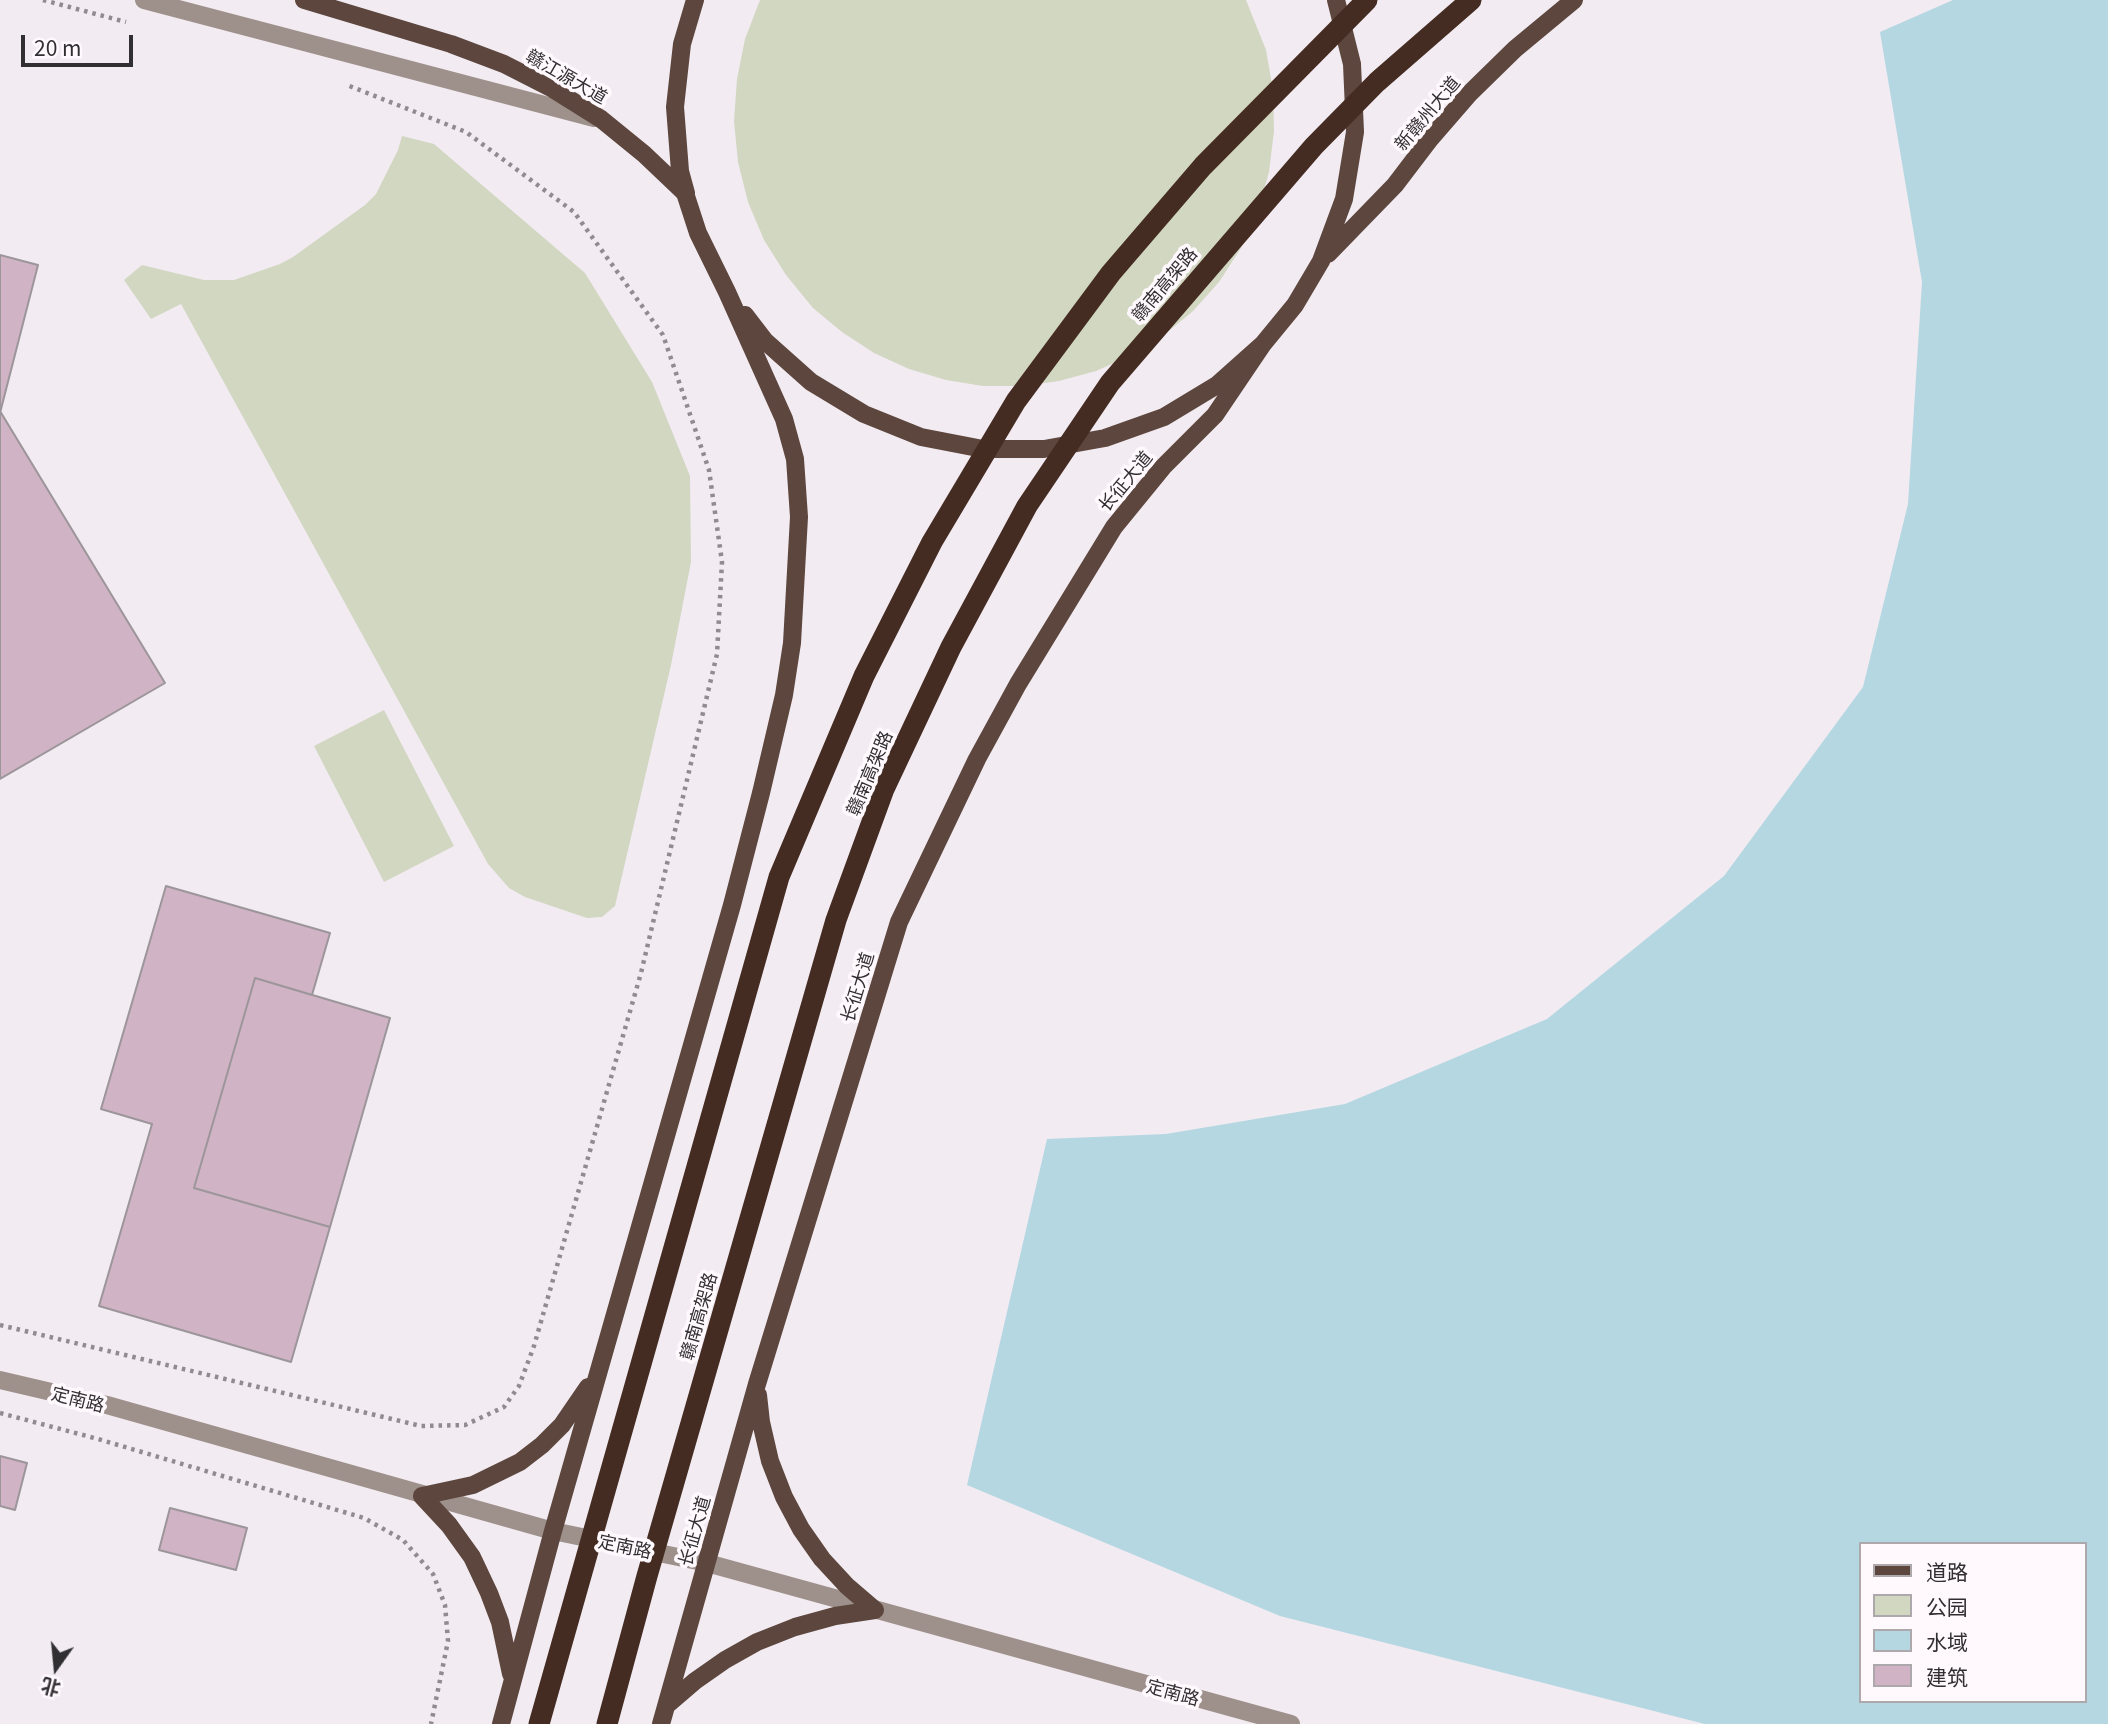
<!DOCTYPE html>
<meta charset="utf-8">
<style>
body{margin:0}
#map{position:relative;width:2108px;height:1724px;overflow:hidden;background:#f2ebf2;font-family:Georgia,"Noto Sans SC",serif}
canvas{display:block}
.legend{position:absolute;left:1859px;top:1542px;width:228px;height:161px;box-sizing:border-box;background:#fff9fe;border:2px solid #ada8ac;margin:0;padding:9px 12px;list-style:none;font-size:21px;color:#312f31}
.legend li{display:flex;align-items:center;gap:14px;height:35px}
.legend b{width:35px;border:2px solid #ada8ac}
.north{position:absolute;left:21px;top:1633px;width:70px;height:70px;-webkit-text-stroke:5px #fff9fe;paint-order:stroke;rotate:195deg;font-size:19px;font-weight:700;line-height:28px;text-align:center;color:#312f31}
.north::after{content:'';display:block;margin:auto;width:24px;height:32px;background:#312f31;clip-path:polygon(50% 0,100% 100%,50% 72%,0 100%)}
.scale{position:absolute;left:21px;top:35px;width:112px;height:32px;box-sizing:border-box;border:4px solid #312f31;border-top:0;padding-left:9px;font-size:21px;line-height:24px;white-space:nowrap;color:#312f31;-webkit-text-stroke:5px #fff9fe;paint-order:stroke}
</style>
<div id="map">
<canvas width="2108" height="1724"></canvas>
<ul class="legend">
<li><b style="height:9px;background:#5c463d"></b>道路</li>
<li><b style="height:19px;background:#d2d7c2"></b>公园</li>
<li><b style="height:19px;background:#b4d7e2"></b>水域</li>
<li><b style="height:19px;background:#d0b4c5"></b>建筑</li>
</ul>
<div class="north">北</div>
<div class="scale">20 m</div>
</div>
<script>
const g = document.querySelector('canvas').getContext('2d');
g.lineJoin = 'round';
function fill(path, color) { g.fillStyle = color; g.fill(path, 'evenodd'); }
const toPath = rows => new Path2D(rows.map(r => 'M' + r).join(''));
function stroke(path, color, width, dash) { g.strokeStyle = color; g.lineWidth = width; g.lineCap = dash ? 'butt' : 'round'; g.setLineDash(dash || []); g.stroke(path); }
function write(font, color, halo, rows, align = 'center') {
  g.font = font + ' Georgia,"Noto Sans SC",serif'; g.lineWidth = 7; g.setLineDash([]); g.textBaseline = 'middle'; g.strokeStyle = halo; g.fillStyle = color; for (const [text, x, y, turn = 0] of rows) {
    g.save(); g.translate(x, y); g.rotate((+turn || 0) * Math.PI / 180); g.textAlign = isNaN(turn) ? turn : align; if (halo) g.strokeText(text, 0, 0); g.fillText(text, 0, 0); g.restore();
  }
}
fill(toPath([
 [760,0,1246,0,1266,50,1273,90,1274,131,1269,172,1258,211,1241,248,1219,282,1193,311,1164,335,1132,355,1096,371,1059,381,1022,386,983,386,946,380,909,369,874,353,842,332,813,308,786,275,764,240,748,202,738,162,734,121,737,79,745,39],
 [402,136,434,144,585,273,652,382,690,476,691,562,671,665,615,906,602,917,587,918,525,897,509,888,488,864,181,304,151,319,124,280,142,265,204,280,234,280,280,264,293,257,365,205,376,194,398,150],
 [384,710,454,846,384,882,314,746]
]), '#d2d7c2');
fill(toPath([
 [1953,0,2108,0,2108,1724,1705,1724,1280,1616,967,1485,1047,1139,1166,1134,1345,1104,1547,1019,1724,876,1863,687,1908,504,1922,282,1880,32],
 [1861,1544,2085,1544,2085,1701,1861,1701]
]), '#b4d7e2');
const building = toPath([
 [0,255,38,265,0,413,0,255],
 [0,411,165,683,0,779,0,411],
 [166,886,330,933,312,995,255,978,194,1188,330,1227,291,1362,99,1306,152,1124,101,1109,166,886],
 [255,978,390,1018,330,1227,194,1188,255,978],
 [0,1456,27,1463,15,1510,0,1506,0,1456],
 [170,1508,247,1528,236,1570,159,1550,170,1508]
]);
fill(building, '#d0b4c5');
stroke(building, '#9c9599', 2);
stroke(toPath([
 [43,0,126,22],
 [0,1325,421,1426,465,1425,504,1407,519,1386,534,1346,641,973,717,654,722,562,709,470,663,335,574,212,466,132,347,85],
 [0,1413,98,1439,364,1518,403,1540,433,1574,445,1605,448,1641,431,1724]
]), '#8f8b8f', 4.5, [3.5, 5]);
stroke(toPath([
 [144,0,594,118],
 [0,1380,107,1405,553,1531,707,1563,1291,1724]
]), '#9e918b', 18);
stroke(toPath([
 [304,0,451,44,504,64,553,89,601,119,644,154,685,193,698,233,727,292,784,419,795,459,799,517,792,643,784,695,761,793,732,905,553,1531,501,1724],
 [686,193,680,171,675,107,682,44,695,0],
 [1328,254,1395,185,1430,139,1469,94,1515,49,1574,0],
 [745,315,765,341,811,382,864,414,921,437,983,449,1044,449,1105,438,1164,417,1217,385,1263,344,1295,305,1321,261,1344,199,1355,132,1352,64,1336,0],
 [758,1395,761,1422,770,1461,784,1497,801,1529,822,1559,847,1586,875,1610],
 [422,1496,473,1485,520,1462,542,1445,562,1425,588,1387],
 [422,1496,449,1525,472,1557,489,1593,500,1622,511,1674],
 [667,1705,695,1681,725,1660,757,1642,795,1627,835,1616,875,1610],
 [661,1724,757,1384,899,922,977,759,1018,684,1114,527,1163,467,1215,415,1263,344]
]), '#5c463d', 18);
stroke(toPath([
 [539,1724,779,877,864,676,932,542,1016,401,1111,273,1203,166,1367,0],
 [607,1724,647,1576,836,920,884,789,951,647,1027,506,1110,383,1314,146,1377,82,1471,0]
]), '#452c22', 21);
write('18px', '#312f31', '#fff9fe', [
 ["赣江源大道",567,76,30],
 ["新赣州大道",1427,113,-50],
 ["赣南高架路",1164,284,-50],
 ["长征大道",1125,481,-50],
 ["赣南高架路",869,773,-67],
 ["长征大道",857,987,-73],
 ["赣南高架路",698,1316,-74],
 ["定南路",78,1399,14],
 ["长征大道",694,1531,-74],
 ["定南路",625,1546,12],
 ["定南路",1173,1692,15]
]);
</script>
